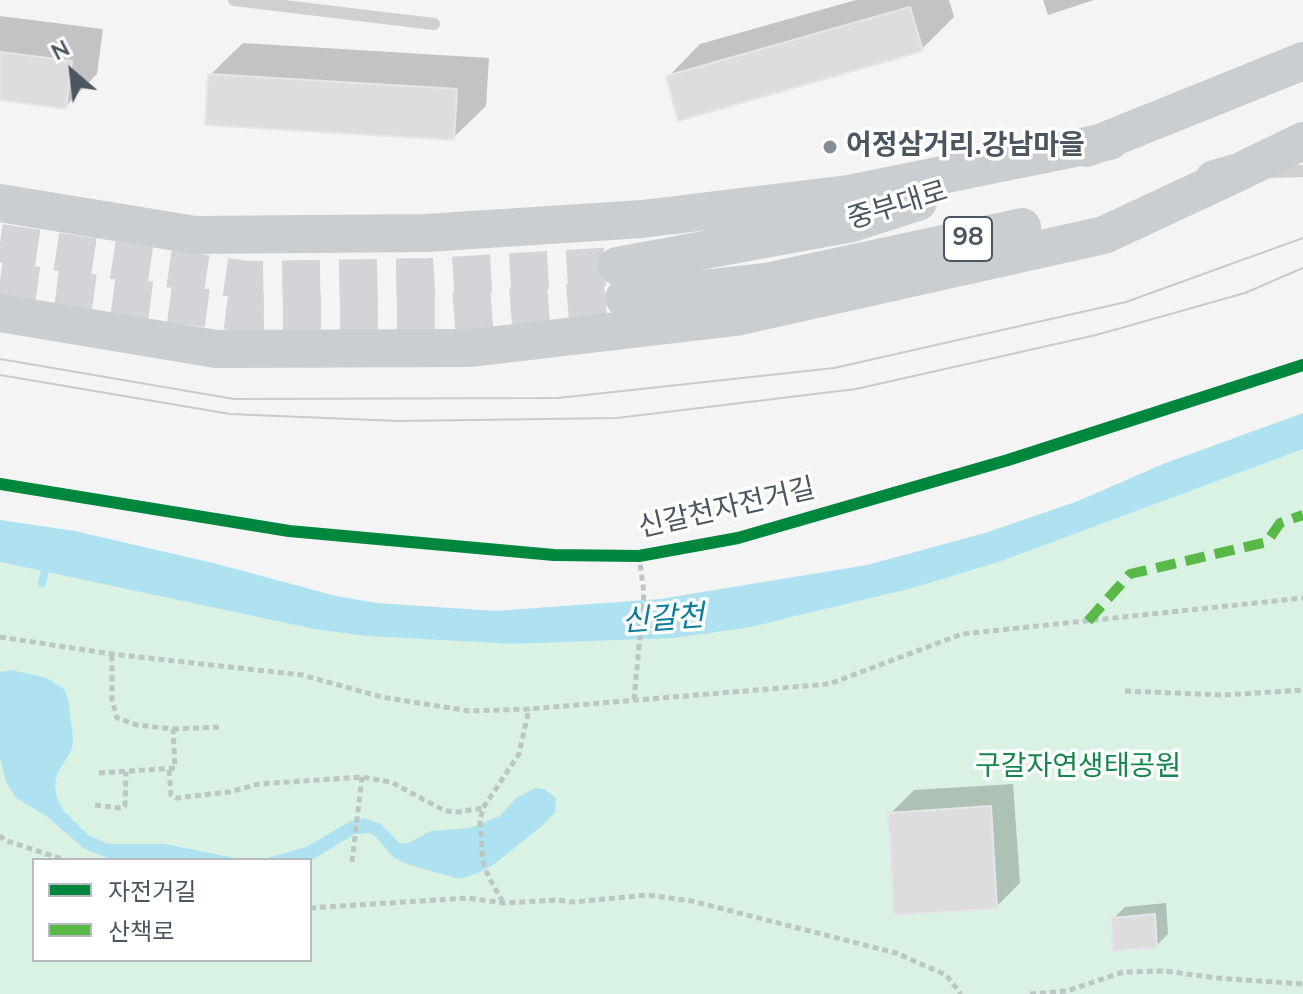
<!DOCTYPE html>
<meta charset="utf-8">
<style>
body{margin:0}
#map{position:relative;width:1303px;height:994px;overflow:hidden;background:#f4f4f4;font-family:"Nunito Sans","Noto Sans KR",sans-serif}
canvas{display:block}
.legend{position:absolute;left:32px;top:858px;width:280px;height:104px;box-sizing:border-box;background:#fff;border:2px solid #b7bbc0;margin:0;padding:10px 14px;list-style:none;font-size:24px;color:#4a5661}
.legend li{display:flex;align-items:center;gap:16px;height:40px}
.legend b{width:40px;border:2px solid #b7bbc0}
.north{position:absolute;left:32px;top:32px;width:80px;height:80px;-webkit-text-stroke:6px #fff;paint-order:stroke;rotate:332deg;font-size:22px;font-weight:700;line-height:32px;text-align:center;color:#4a5661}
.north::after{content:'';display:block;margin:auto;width:28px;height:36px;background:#4a5661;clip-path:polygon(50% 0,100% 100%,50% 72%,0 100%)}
</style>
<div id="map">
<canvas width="1303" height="994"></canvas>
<ul class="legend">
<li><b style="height:10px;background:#00873e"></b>자전거길</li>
<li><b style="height:10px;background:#58b947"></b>산책로</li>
</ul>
<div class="north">N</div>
</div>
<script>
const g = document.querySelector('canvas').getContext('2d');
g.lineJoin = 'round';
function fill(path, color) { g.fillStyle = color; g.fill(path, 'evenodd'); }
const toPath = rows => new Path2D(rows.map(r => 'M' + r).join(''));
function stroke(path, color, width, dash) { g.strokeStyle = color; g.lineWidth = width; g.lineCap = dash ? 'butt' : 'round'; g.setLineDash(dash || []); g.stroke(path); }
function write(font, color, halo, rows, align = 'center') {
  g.font = font + ' "Nunito Sans","Noto Sans KR",sans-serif'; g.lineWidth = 7; g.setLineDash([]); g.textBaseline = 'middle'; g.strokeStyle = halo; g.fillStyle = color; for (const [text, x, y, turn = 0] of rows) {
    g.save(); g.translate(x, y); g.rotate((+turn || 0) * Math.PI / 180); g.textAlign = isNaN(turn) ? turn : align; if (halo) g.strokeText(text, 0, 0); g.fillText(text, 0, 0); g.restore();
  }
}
fill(toPath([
 [1303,449,1303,994,0,994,0,562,314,629,366,636,514,644,619,640,752,627,909,589,999,562],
 [34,860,310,860,310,960,34,960]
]), '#d9f2e3');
fill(toPath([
 [1303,413,1303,449,999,562,909,589,800,615,752,627,673,638,514,644,366,636,314,629,0,562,0,520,75,531,217,564,336,596,377,603,495,611,660,599,867,565,985,533,1078,501,1163,464],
 [11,670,47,678,64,689,68,698,73,738,72,749,57,774,55,785,57,799,63,810,88,835,108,844,165,844,245,860,112,860,83,848,48,817,16,798,6,782,0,758,0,672],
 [535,788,544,789,556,798,555,812,542,826,493,865,476,874,459,879,407,864,394,858,374,835,368,833,355,834,310,861,261,860,306,847,351,821,364,818,381,824,398,842,406,844,431,831,470,828,500,816,515,799]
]), '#aee2f0');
fill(toPath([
 [856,0,949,0,954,17,922,49,668,77,700,44],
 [1043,0,1094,0,1048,15],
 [0,16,103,29,97,74,65,107,0,98],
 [243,43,489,58,486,106,453,138,210,75],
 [1013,784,1020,883,996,907,890,814,914,790],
 [1166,903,1168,934,1156,946,1113,919,1125,907]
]), '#0003');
stroke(toPath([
 [42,583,48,560]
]), '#aee2f0', 8);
const building = toPath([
 [910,7,923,51,678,121,666,76,910,7],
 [0,52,72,61,66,109,0,100,0,52],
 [208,74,457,89,454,140,205,125,208,74],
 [991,806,997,909,894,915,888,813,991,806],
 [1155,914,1157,948,1113,951,1111,918,1155,914]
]);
fill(building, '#ddddde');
stroke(building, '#e5e6e7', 2);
stroke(toPath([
 [0,243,247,280,431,277,617,266],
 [0,281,245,313,438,313,624,298]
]), '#d2d4d7', 38, [38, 19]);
stroke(toPath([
 [0,637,112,654,302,675,382,697,469,711,529,709,829,684,962,634,1303,598],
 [1125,691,1223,695,1303,690],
 [634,700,644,593,639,556],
 [173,729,222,727],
 [169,770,171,795,176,798,229,792,259,784,362,777,391,782,445,811,458,812,483,808],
 [99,773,175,768,173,729,137,725,117,718,112,700,112,654],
 [95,805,119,808,125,806,126,772],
 [0,835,4,840,65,860],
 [352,862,362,777],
 [503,902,489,878,483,862,480,821,483,808,519,754,529,709],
 [310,908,468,898,504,903,557,900,573,902,648,895,692,901,896,953,946,975,961,994],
 [1030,994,1067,991,1123,972,1165,971,1217,978,1303,984]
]), '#bcc7c4', 5, [6, 4]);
stroke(toPath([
 [234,0,434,24],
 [1270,172,1303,171]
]), '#ced0d2', 12);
stroke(toPath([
 [1087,148,1303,61],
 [1214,179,1239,172,1303,141],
 [0,203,195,235,426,233,642,219,848,194,1110,141],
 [617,266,852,223,918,202],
 [624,298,766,282,1022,227],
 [0,313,216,349,471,348,736,317,1104,235,1239,172]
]), '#caced1', 38);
stroke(toPath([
 [0,359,234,399,558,398,834,368,1126,302,1303,238],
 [0,375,230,414,398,421,617,418,856,389,1096,335,1245,293,1303,268]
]), '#c9cacc', 2);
stroke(toPath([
 [1088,621,1130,574,1267,542,1280,523,1303,515]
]), '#58b947', 10, [20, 10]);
stroke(toPath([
 [0,484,289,531,554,555,639,556,738,538,1008,460,1303,365]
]), '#00873e', 12);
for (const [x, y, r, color] of [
 [830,147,8,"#868d94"]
]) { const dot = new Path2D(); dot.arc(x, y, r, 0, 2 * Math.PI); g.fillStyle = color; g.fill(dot); stroke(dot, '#fff', 3); }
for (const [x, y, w] of [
 [968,239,48]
]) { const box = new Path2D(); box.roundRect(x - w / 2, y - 22, w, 44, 6); g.fillStyle = '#fff'; g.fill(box); stroke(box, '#4a5661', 2); }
write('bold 26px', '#4a5661', null, [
 ["98",968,239]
]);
write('bold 28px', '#4a5661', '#fff', [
 ["어정삼거리.강남마을",846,147]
], 'left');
write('28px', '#4a5661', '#fff', [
 ["중부대로",898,207,-17],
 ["신갈천자전거길",727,510,-13]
]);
write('28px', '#17864f', '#fff', [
 ["구갈자연생태공원",1078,768]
]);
write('italic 30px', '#0c7c9b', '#fff', [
 ["신갈천",663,621,-4]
]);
</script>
